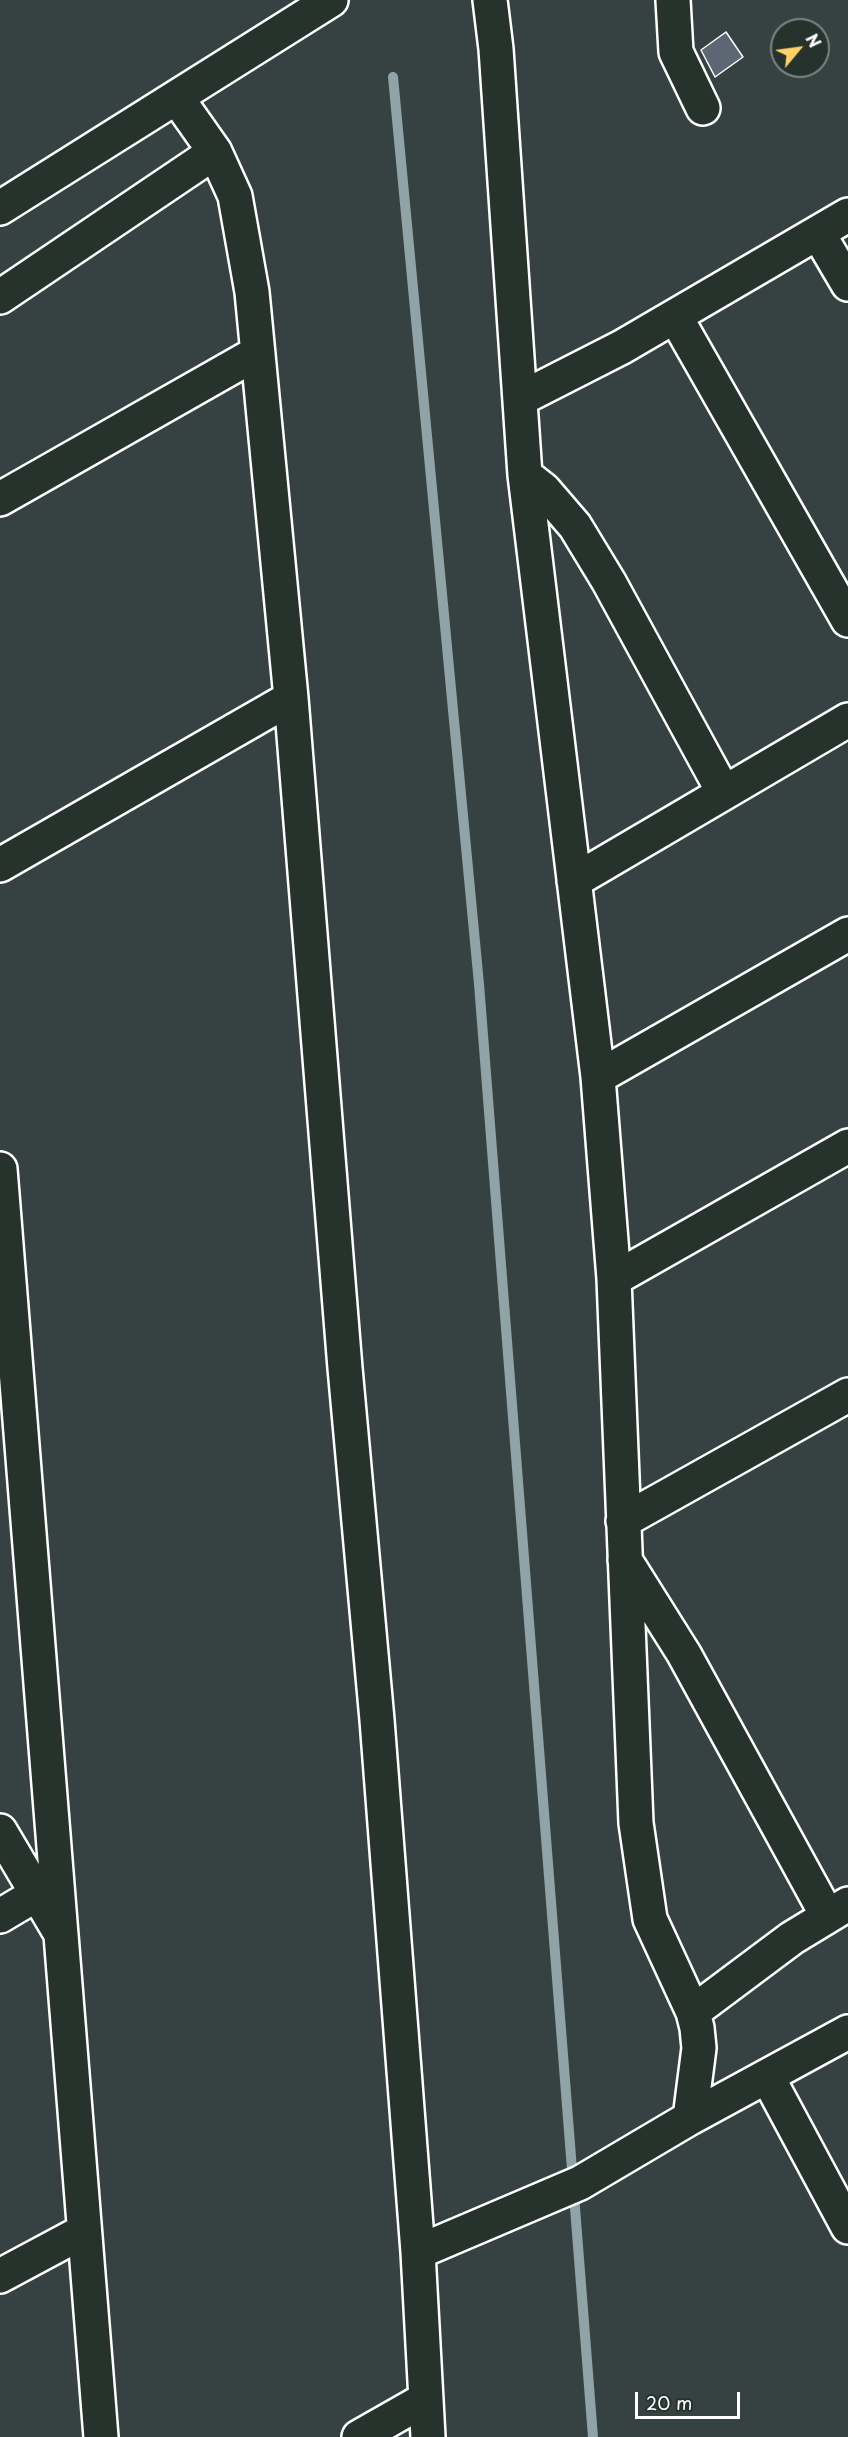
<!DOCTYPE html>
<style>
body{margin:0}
#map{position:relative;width:848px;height:2437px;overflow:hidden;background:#364242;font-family:"Playpen Sans",sans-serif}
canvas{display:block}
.north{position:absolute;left:770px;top:18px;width:60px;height:60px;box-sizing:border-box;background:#26332d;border:2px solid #7d8581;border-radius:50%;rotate:61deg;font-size:16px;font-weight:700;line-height:24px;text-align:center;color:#fff}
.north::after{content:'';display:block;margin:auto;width:21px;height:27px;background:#ffd166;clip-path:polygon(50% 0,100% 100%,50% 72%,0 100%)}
.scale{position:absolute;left:635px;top:2392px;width:105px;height:27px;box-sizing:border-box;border:3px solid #fff;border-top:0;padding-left:8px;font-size:18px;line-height:21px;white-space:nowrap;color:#fff;-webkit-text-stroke:4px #26332d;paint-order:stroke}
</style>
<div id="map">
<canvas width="848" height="2437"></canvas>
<div class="north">N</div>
<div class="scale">20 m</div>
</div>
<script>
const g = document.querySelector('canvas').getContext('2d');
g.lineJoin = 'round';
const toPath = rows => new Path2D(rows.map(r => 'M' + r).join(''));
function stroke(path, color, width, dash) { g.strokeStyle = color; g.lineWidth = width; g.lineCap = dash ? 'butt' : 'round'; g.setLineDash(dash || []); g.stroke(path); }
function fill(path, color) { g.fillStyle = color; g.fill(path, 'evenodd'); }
stroke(toPath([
 [393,77,479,984,593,2437]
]), '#90a3a7', 10);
const building = toPath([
 [726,32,743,57,715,77,701,50,726,32]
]);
fill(building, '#5c6674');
stroke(building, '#fff', 1.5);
const street = toPath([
 [490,0,496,49,525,475,598,1077,614,1279,636,1823,650,1919,693,2012,697,2028,699,2048,690,2118],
 [673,0,676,52,703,108],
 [177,98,215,152,235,196,252,292,291,698,345,1368,377,1720,418,2252,428,2437],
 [818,233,848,284],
 [0,297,215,152],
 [675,316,848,620],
 [520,399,622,347,848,215],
 [525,475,544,490,575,526,609,582,724,793],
 [0,499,257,353],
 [0,865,291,698],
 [574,881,848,720],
 [598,1077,848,934],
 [0,1169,101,2437],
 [614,1279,848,1146],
 [623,1521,848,1395],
 [625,1560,684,1654,827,1915],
 [0,1831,58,1929],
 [0,1916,37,1894],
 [693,2012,792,1938,848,1904],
 [767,2076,848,2227],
 [418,2252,580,2183,690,2118,848,2032],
 [0,2276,84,2231],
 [359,2437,424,2400]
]);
const secondary = toPath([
 [0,208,331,0]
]);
stroke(street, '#fff', 38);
stroke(secondary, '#fff', 38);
stroke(street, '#26332d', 33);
stroke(secondary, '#26332d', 33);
</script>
